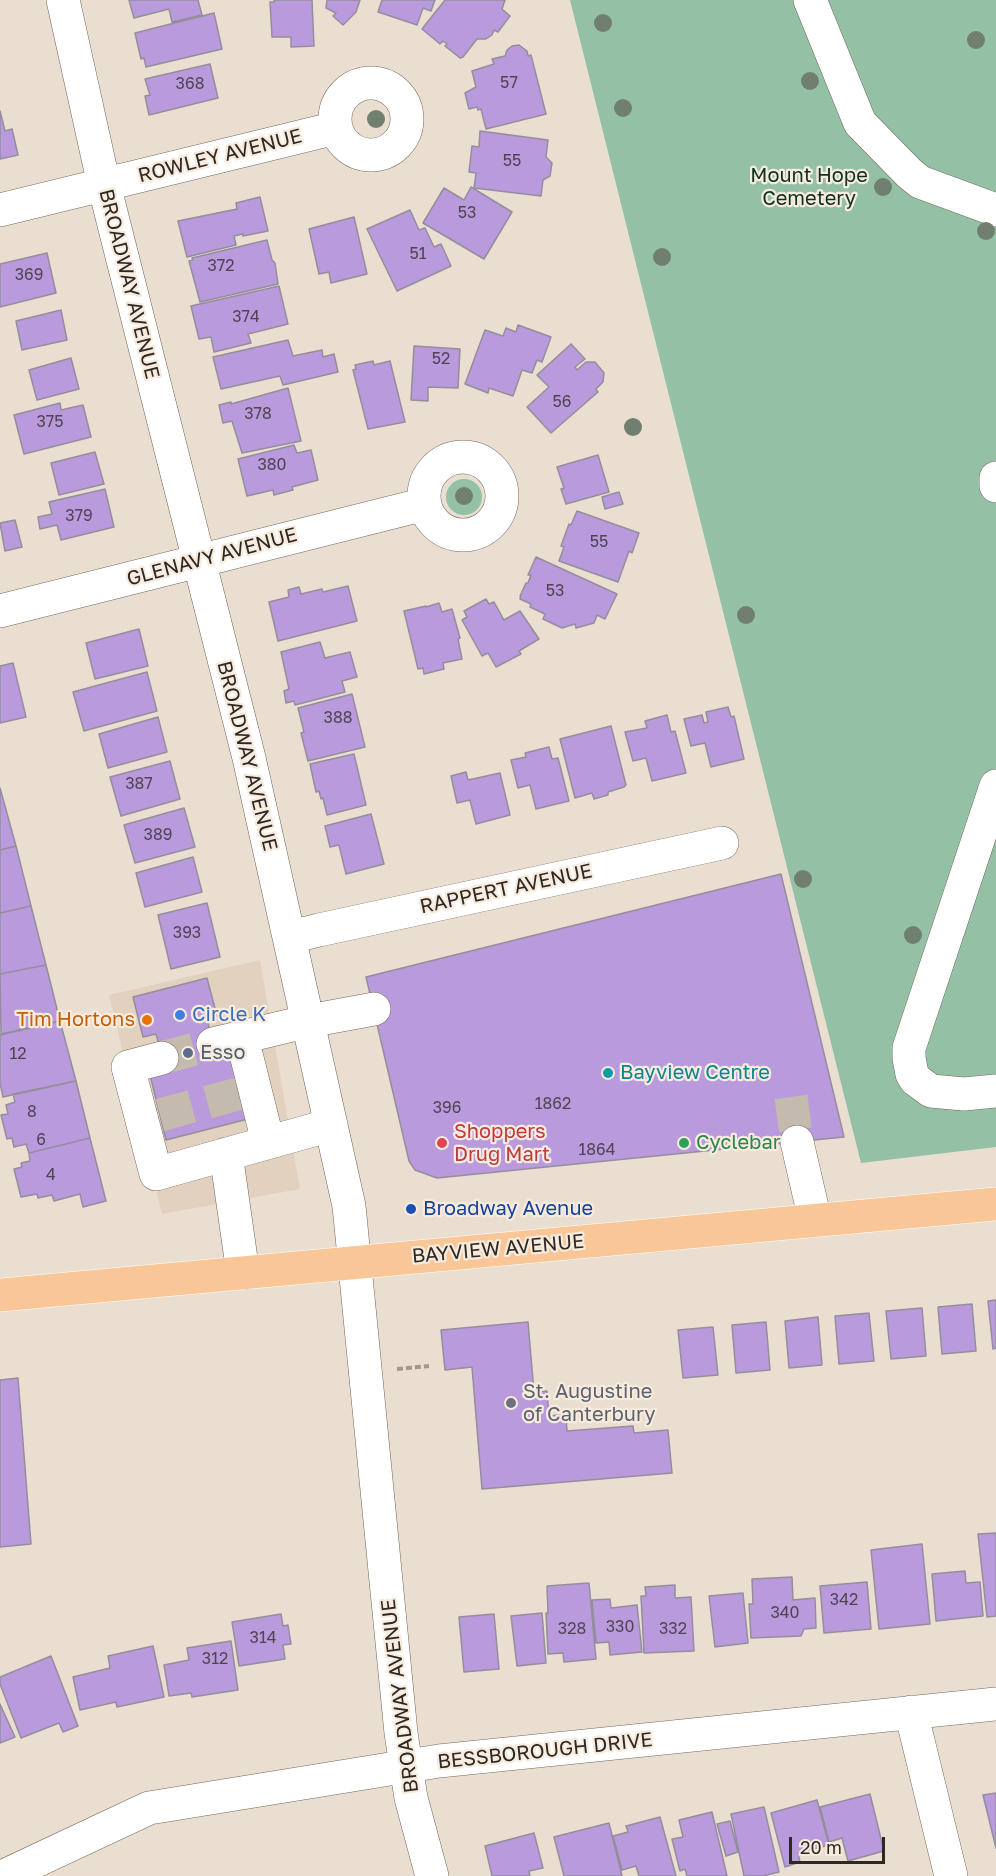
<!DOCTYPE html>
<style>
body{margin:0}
#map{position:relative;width:996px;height:1876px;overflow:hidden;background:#eaded1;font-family:"Golos Text",sans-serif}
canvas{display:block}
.scale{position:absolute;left:789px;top:1837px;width:96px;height:27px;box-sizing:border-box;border:3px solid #2d2824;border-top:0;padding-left:8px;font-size:18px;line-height:21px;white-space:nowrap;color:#2d2824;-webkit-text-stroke:4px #f7ebde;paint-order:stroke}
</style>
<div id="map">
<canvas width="996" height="1876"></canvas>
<div class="scale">20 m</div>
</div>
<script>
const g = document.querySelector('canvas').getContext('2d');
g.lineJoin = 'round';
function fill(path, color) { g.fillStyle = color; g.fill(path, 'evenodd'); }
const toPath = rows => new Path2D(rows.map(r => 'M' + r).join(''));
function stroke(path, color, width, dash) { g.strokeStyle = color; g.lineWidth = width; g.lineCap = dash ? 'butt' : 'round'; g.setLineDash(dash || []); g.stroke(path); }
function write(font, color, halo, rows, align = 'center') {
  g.font = font + ' "Golos Text",sans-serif'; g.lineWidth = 4.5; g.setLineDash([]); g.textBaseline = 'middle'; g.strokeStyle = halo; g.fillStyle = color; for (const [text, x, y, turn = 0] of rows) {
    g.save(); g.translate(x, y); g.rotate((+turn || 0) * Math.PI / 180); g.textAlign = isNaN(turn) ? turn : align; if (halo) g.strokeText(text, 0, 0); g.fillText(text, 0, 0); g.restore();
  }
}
fill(toPath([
 [260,960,300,1189,162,1214,109,995]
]), '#e2d1bf');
fill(toPath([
 [570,0,996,0,996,1147,861,1163],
 '446 497a18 18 0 1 1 36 0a18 18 0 1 1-36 0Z'
]), '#94c1a6');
const building = toPath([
 [129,0,198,0,202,15,172,22,169,9,134,18,129,0],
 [274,0,312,0,314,46,291,47,291,37,272,37,270,2,274,2,274,0],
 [327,0,360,0,356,12,343,25,333,16,336,13,326,8,327,0],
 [382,0,435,0,431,11,423,8,417,25,378,12,382,0],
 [445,0,505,0,502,9,510,16,498,32,494,30,492,35,486,39,477,39,463,57,460,58,445,46,447,44,443,41,440,44,422,29,445,0],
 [214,13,222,49,146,67,144,58,141,59,135,33,214,13],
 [519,45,527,51,528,56,531,55,546,114,486,129,481,109,478,110,477,107,469,109,465,93,476,87,472,71,494,64,492,59,505,56,507,50,512,46,519,45],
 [210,64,218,98,149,115,145,96,150,95,145,79,210,64],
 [0,111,5,131,12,129,18,155,0,159,0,111],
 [480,131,548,140,546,157,552,163,550,176,543,180,541,196,474,188,476,173,469,172,472,146,479,147,480,131],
 [471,187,512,212,484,259,423,223,444,188,464,200,471,187],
 [260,197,268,231,243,236,243,234,234,236,236,245,187,257,178,221,237,209,236,203,260,197],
 [410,210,419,230,425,228,434,247,441,244,451,266,397,291,367,229,410,210],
 [354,217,367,274,331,283,329,272,319,274,309,229,354,217],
 [267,240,272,260,275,263,278,284,200,302,189,261,193,260,192,258,267,240],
 [47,253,56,293,0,307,0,264,47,253],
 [279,286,288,324,248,334,251,343,214,352,211,337,199,339,191,306,279,286],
 [61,310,67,340,22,350,16,321,61,310],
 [518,325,551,337,542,362,537,360,532,373,522,370,513,396,489,388,488,393,465,384,485,330,503,336,506,328,516,332,518,325],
 [288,340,293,356,322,350,323,357,334,354,338,372,283,385,280,376,221,389,213,357,288,340],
 [571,344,585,359,575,367,577,370,586,362,595,362,604,373,603,382,596,389,598,392,551,433,527,407,549,387,537,375,571,344],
 [414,346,460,349,458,388,428,387,428,401,411,400,414,346],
 [71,358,79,389,37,400,29,370,71,358],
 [373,361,374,365,390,361,405,422,368,429,353,370,356,369,355,365,373,361],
 [288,388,301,441,242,453,232,421,223,423,219,405,231,402,231,404,288,388],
 [60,403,61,410,83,405,91,437,24,454,14,415,60,403],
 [294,445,297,453,311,450,318,480,292,487,293,490,274,495,273,490,247,496,238,459,294,445],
 [95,452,104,484,59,495,51,463,95,452],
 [598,455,609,492,566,504,561,489,564,488,557,467,598,455],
 [105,489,114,527,61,540,57,525,40,529,38,517,52,514,49,502,105,489],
 [619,492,623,504,605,509,602,497,619,492],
 [577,511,639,533,632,553,629,551,618,582,559,561,564,547,561,546,569,524,571,525,577,511],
 [15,520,22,547,5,551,0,523,15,520],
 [536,557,617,594,605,619,597,615,594,623,576,628,575,624,562,628,543,619,545,614,530,607,531,604,520,599,521,596,520,596,526,583,528,583,531,575,528,575,536,557],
 [348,586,357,621,278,641,269,602,289,597,288,590,299,587,301,594,322,589,323,592,348,586],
 [486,599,489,604,494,602,504,620,520,611,539,639,519,651,521,654,496,667,488,653,482,656,462,620,467,617,464,611,486,599],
 [439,603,442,612,452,609,460,638,458,639,462,659,443,663,444,669,424,674,423,668,418,669,404,611,426,606,426,607,439,603],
 [139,629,148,666,95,679,86,643,139,629],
 [320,642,325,658,350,652,357,677,342,681,345,692,295,705,294,701,286,703,284,691,289,689,281,652,320,642],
 [13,663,26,717,0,723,0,666,13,663],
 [147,672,157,711,84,731,73,692,147,672],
 [352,694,365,747,308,761,301,733,304,732,298,708,352,694],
 [728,707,731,717,734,716,744,759,711,767,705,743,691,746,684,719,702,715,704,723,708,722,706,712,728,707],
 [667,715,671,732,675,731,686,773,652,781,646,758,633,761,625,732,647,728,645,721,667,715],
 [158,717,167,752,108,768,99,734,158,717],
 [611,726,626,785,624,787,608,792,608,795,594,799,592,793,575,798,560,739,611,726],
 [549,747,552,759,558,758,569,801,536,809,530,785,518,788,511,760,526,757,525,753,549,747],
 [354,754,366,805,327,815,323,798,321,799,319,791,316,792,310,764,354,754],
 [170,761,180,799,121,816,110,777,170,761],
 [466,772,468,780,500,773,510,815,476,824,470,800,457,803,451,776,466,772],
 [0,788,16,846,0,850,0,788],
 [184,808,195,847,135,863,124,825,184,808],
 [371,814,384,864,346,874,339,845,330,847,325,826,371,814],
 [16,846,31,906,0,913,0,850,16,846],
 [193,857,202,892,145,907,136,873,193,857],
 [781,874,844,1137,437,1178,415,1170,409,1161,366,977,781,874],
 [207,903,220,957,171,969,158,915,207,903],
 [31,906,46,965,0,974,0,913,31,906],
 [46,965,60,1021,1,1034,0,974,46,965],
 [207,978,217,1016,207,1019,213,1044,235,1053,252,1118,166,1140,150,1075,166,1071,156,1034,143,1037,133,997,207,978],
 [60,1021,76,1081,3,1097,0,1083,0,1035,60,1021],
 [76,1081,90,1138,29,1153,26,1144,14,1147,12,1138,7,1139,1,1115,8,1114,6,1105,15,1102,13,1094,76,1081],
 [90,1138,106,1201,83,1207,80,1194,54,1201,52,1195,38,1198,37,1194,21,1197,14,1169,22,1167,21,1163,30,1161,29,1153,90,1138],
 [996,1300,996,1348,993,1349,988,1301,996,1300],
 [972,1304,976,1351,942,1354,938,1307,972,1304],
 [922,1308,926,1356,891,1359,886,1311,922,1308],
 [869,1313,874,1361,839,1364,835,1316,869,1313],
 [818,1317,822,1365,789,1368,785,1321,818,1317],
 [528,1322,534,1392,547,1391,549,1416,566,1414,567,1431,633,1426,634,1433,668,1430,672,1473,482,1489,472,1367,445,1370,441,1330,528,1322],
 [766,1322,770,1370,736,1373,732,1325,766,1322],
 [713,1327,718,1375,683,1378,678,1330,713,1327],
 [18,1378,31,1544,0,1547,0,1380,18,1378],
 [996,1533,996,1616,987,1617,978,1534,996,1533],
 [922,1544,930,1624,879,1629,871,1550,922,1544],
 [965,1571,966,1583,980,1582,983,1616,936,1621,932,1574,965,1571],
 [792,1577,793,1600,815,1598,816,1628,804,1629,801,1636,751,1638,749,1604,753,1604,752,1579,792,1577],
 [867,1582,871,1629,824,1633,820,1586,867,1582],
 [589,1583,596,1659,564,1662,563,1653,548,1654,546,1613,548,1613,547,1586,589,1583],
 [675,1585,675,1598,691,1597,694,1651,644,1653,641,1596,646,1596,645,1587,675,1585],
 [743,1593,748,1643,715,1647,709,1596,743,1593],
 [610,1599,611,1608,637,1605,642,1652,610,1655,609,1642,596,1643,592,1600,610,1599],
 [542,1613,546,1663,517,1666,511,1616,542,1613],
 [281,1614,283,1626,288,1625,291,1644,283,1645,285,1659,239,1666,232,1622,281,1614],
 [494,1614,499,1669,464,1672,459,1617,494,1614],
 [231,1641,238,1690,192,1697,191,1693,169,1696,164,1665,189,1660,187,1648,231,1641],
 [153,1646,164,1697,117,1707,116,1702,80,1710,73,1677,110,1668,108,1656,153,1646],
 [51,1656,78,1726,63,1732,59,1723,21,1738,0,1684,0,1677,51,1656],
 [0,1704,15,1737,0,1743,0,1704],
 [996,1793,996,1848,983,1795,996,1793],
 [870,1794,884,1851,848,1861,842,1838,829,1842,820,1807,870,1794],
 [817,1800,829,1845,798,1853,800,1862,785,1867,771,1813,817,1800],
 [764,1807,779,1872,763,1876,744,1876,731,1814,764,1807],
 [712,1812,727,1876,687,1876,685,1869,680,1871,672,1839,683,1837,679,1820,712,1812],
 [660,1817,676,1876,639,1876,636,1866,622,1870,613,1836,628,1832,626,1826,660,1817],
 [730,1821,738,1852,726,1856,717,1824,730,1821],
 [609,1823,622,1876,564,1876,554,1837,609,1823],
 [534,1833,543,1868,529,1871,530,1876,492,1876,485,1846,534,1833]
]);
fill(building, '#b99add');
stroke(building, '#948e9c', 1.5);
stroke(toPath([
 [162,1058,213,1044],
 [791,1097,797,1142],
 [160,1115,245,1092]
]), '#c4baae', 33, [33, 16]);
const minor = toPath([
 [63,0,104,185,249,758,349,1206,401,1733,411,1798,432,1876],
 [810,0,860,123,909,173,920,182,996,210],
 '335 119a36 36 0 1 1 72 0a36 36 0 1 1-72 0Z',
 [0,210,336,128],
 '424 496a39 39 0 1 1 78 0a39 39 0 1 1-78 0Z',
 [996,478,996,486],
 [0,611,425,504],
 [996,786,909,1048,909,1058,912,1074,916,1080,931,1091,964,1094,996,1091],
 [290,937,319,930,722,843],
 [242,1038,268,1142],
 [213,1044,309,1021,374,1009],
 [162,1058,128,1067,156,1174,331,1125],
 [797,1142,815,1220],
 [226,1154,243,1273],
 [911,1712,951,1876],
 [4,1876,149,1808,439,1761,996,1704]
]);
const major = toPath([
 [0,1295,996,1204]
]);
stroke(minor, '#73685d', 34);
stroke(major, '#fff', 34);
stroke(toPath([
 [397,1369,429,1366]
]), '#a1988e', 4, [6, 3]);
stroke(minor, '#fff', 33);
stroke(major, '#f9c797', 33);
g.fillStyle = '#717f70';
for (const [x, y] of [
 [603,23],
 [976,40],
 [810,81],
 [623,108],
 [376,119],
 [883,187],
 [986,231],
 [662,257],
 [633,427],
 [464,496],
 [746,615],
 [803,879],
 [913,935]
]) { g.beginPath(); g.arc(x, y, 9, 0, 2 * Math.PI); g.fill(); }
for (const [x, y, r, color] of [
 [180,1015,6,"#3f7fe0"],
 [147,1020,6,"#e8710a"],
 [188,1053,6,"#5c6f8a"],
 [608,1073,6,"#0f9aa8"],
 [442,1143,6,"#e0444e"],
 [684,1143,6,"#2e9e5b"],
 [411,1209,6,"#1a4fb4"],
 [511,1403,6,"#6b7280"]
]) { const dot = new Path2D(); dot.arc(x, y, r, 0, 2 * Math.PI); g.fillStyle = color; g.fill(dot); stroke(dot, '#f7ebde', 2); }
write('16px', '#504452', null, [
 ["57",509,83],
 ["368",190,84],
 ["55",512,161],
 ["53",467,213],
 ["51",418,254],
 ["372",221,266],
 ["369",29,275],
 ["374",246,317],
 ["52",441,359],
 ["56",562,402],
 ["378",258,414],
 ["375",50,422],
 ["380",272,465],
 ["379",79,516],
 ["55",599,542],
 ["53",555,591],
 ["388",338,718],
 ["387",139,784],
 ["389",158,835],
 ["393",187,933],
 ["12",18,1054],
 ["1862",553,1104],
 ["396",447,1108],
 ["8",32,1112],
 ["6",41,1140],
 ["1864",597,1150],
 ["4",51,1175],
 ["342",844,1600],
 ["340",785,1613],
 ["330",620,1627],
 ["328",572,1629],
 ["332",673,1629],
 ["314",263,1638],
 ["312",215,1659]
]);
write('20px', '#2d2824', '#f7ebde', [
 ["ROWLEY AVENUE",220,156,-14],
 ["BROADWAY AVENUE",129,284,76],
 ["GLENAVY AVENUE",212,557,-15],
 ["BROADWAY AVENUE",247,756,76],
 ["RAPPERT AVENUE",506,889,-12],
 ["BAYVIEW AVENUE",498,1249,-5],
 ["BROADWAY AVENUE",400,1696,-97],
 ["BESSBOROUGH DRIVE",545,1751,-6]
]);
write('20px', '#0e3120', '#f7ebde', [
 ["Mount Hope",809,176],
 ["Cemetery",809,199]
]);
write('20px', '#366cbe', '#f7ebde', [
 ["Circle K",192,1015]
], 'left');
write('20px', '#c56008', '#f7ebde', [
 ["Tim Hortons",135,1020]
], 'right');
write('20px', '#4e5e75', '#f7ebde', [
 ["Esso",200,1053]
], 'left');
write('20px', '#0d838f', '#f7ebde', [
 ["Bayview Centre",620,1073]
], 'left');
write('20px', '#be3a42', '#f7ebde', [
 ["Shoppers",454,1132],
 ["Drug Mart",454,1155]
], 'left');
write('20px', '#27864d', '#f7ebde', [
 ["Cyclebar",696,1143]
], 'left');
write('20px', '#164399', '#f7ebde', [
 ["Broadway Avenue",423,1209]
], 'left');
write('20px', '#5b616d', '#f7ebde', [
 ["St. Augustine",523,1392],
 ["of Canterbury",523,1415]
], 'left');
</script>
